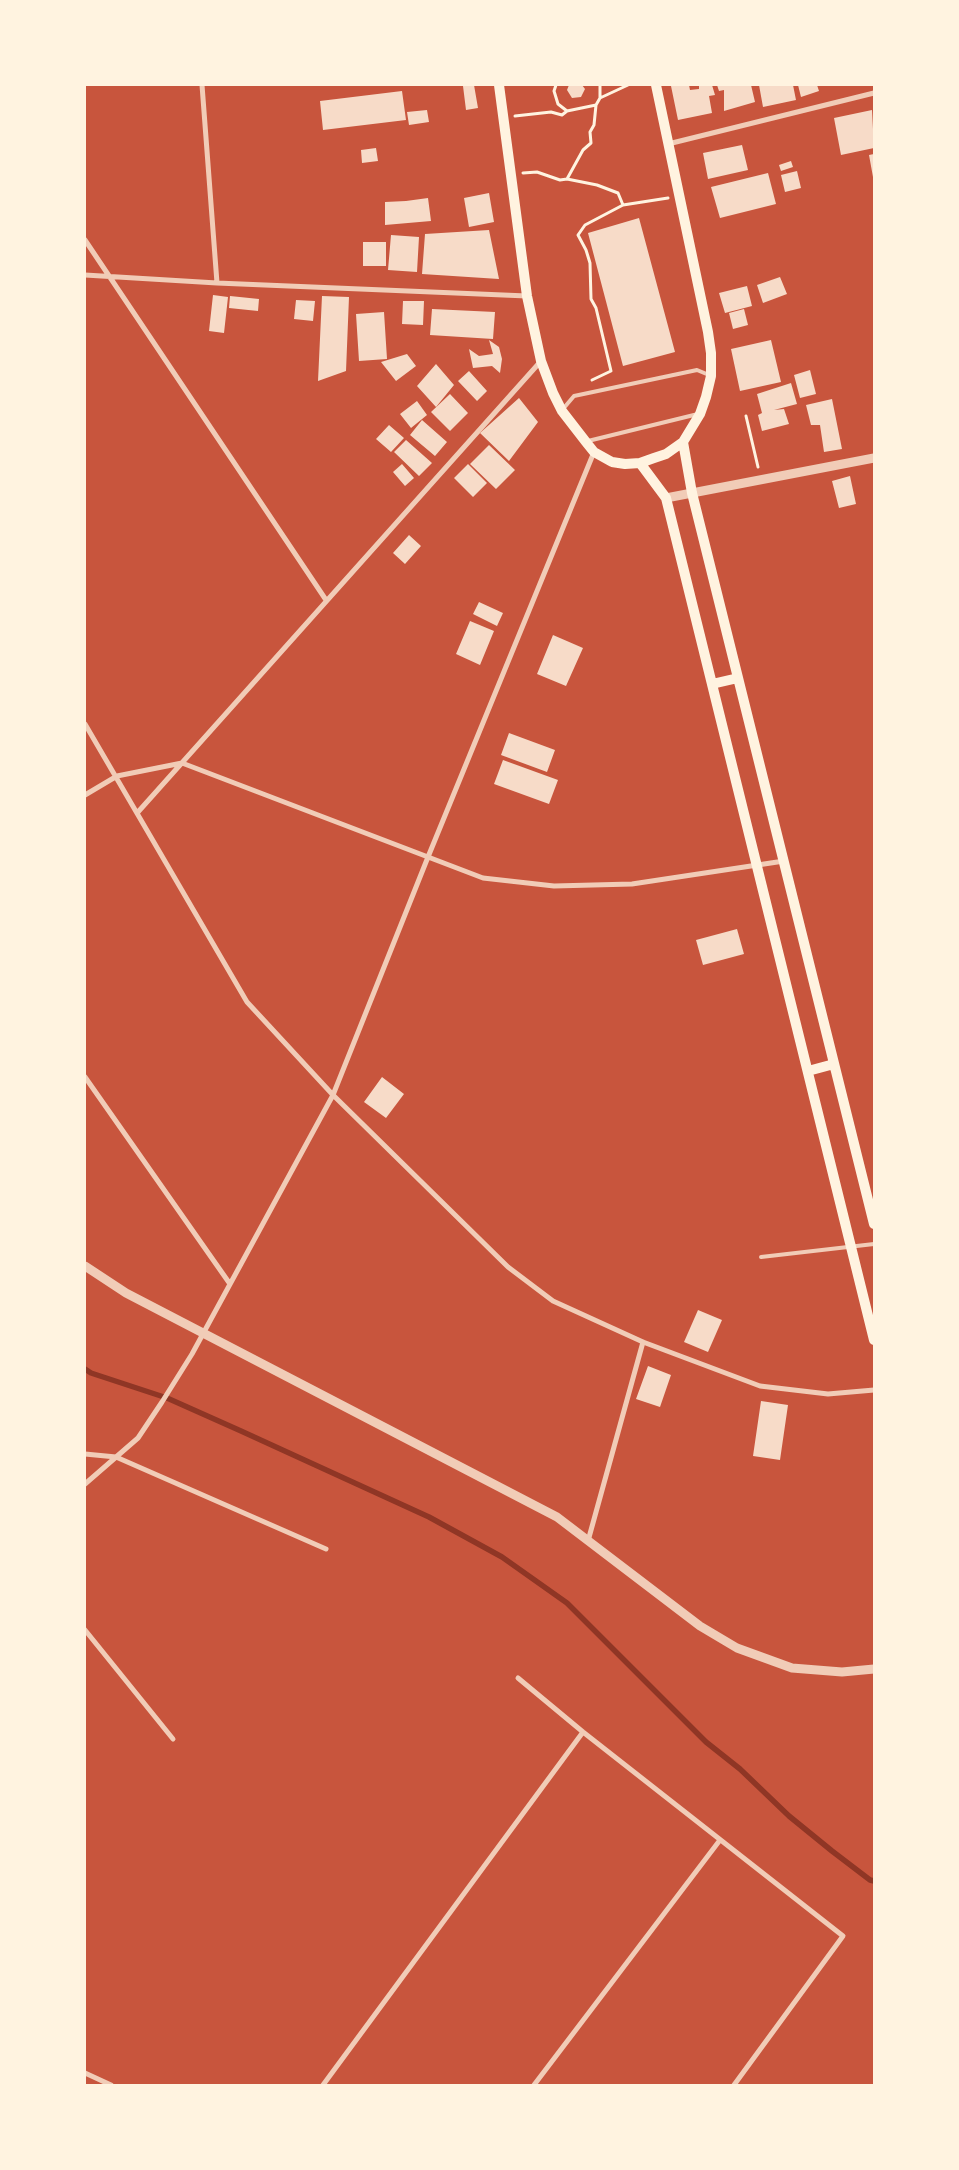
<!DOCTYPE html>
<style>
body{margin:0}
#map{position:relative;width:959px;height:2170px;overflow:hidden;background:#c8553d;font-family:Bitter,serif}
canvas{display:block}
.frame{position:absolute;inset:0;border:86px solid #fff3e0;pointer-events:none}
</style>
<div id="map">
<canvas width="959" height="2170"></canvas>
<div class="frame"></div>
</div>
<script>
const g = document.querySelector('canvas').getContext('2d');
g.lineJoin = 'round';
const toPath = rows => new Path2D(rows.map(r => 'M' + r).join(''));
function stroke(path, color, width, dash) { g.strokeStyle = color; g.lineWidth = width; g.lineCap = dash ? 'butt' : 'round'; g.setLineDash(dash || []); g.stroke(path); }
function fill(path, color) { g.fillStyle = color; g.fill(path, 'evenodd'); }
stroke(toPath([
 [85,1369,91,1373,167,1398,241,1431,429,1517,502,1557,567,1603,706,1742,740,1769,789,1816,832,1851,870,1880,874,1881]
]), '#8f3625', 5.5);
fill(toPath([
 [474,85,478,108,466,110,463,86],
 [569,85,582,85,585,89,581,97,572,98,567,90],
 [676,85,689,85,690,90,699,89,699,85,712,85,715,95,709,96,712,113,678,120,671,86],
 [717,85,751,85,755,102,724,111,724,90,719,91],
 [759,85,793,85,796,100,763,107],
 [798,85,817,85,819,91,801,97],
 [402,91,406,120,323,130,320,101],
 [427,110,429,122,409,125,407,112],
 [872,110,874,148,841,155,834,118],
 [742,145,748,170,708,179,703,153],
 [376,148,378,161,362,163,361,150],
 [874,154,874,177,873,177,869,155],
 [791,161,793,167,781,171,779,165],
 [797,171,801,188,785,192,781,175],
 [768,173,776,204,720,218,711,187],
 [489,193,494,222,469,227,464,198],
 [428,198,431,221,385,225,385,202,406,201,407,209,406,201],
 [639,218,675,352,623,366,588,233],
 [489,230,499,279,422,274,425,234],
 [391,235,419,237,417,272,388,270],
 [363,242,386,242,386,266,363,266],
 [780,277,787,294,763,303,757,285],
 [747,286,752,306,725,313,719,293],
 [213,295,228,297,224,333,209,331],
 [230,296,259,299,258,311,229,308],
 [322,296,349,297,346,371,318,381],
 [296,300,315,301,313,321,294,319],
 [403,301,424,301,423,325,402,324],
 [432,309,495,312,493,339,430,335],
 [744,309,748,325,733,329,729,313],
 [384,312,387,359,359,361,356,314],
 [489,340,499,347,502,359,500,373,492,366,473,368,469,349,479,356,493,354],
 [771,340,781,382,740,391,731,349],
 [407,354,416,366,396,381,381,362],
 [436,364,454,385,436,407,417,386],
 [810,370,816,394,800,398,794,375],
 [469,371,487,391,477,401,458,381],
 [791,383,797,404,774,410,784,409,789,424,762,431,758,415,762,413,757,394],
 [450,394,468,413,450,431,431,412],
 [519,398,538,422,509,461,480,433],
 [832,399,842,449,824,452,820,425,811,425,806,405],
 [417,401,427,415,411,428,400,414],
 [422,420,447,442,435,456,410,435],
 [389,425,404,438,391,452,376,439],
 [406,440,432,463,419,476,394,452],
 [489,445,515,470,496,489,470,464],
 [402,464,414,478,405,486,393,472],
 [468,464,487,483,473,497,454,478],
 [850,476,856,504,839,508,832,481],
 [409,535,421,546,405,564,393,553],
 [479,602,503,613,497,626,473,614],
 [470,621,494,631,480,665,456,654],
 [553,635,583,648,566,686,537,674],
 [509,733,555,750,547,772,501,755],
 [503,760,558,780,549,804,494,784],
 [737,929,744,954,703,965,696,940],
 [382,1077,404,1094,386,1118,364,1102],
 [698,1310,722,1320,708,1352,684,1342],
 [648,1366,671,1375,660,1407,636,1399],
 [761,1401,788,1405,780,1460,753,1456]
]), '#f7dbc8');
stroke(toPath([
 [556,85,554,91,558,104,567,111,596,105],
 [600,98,628,85],
 [515,116,551,112,562,115,567,111],
 [523,173,537,172,560,180,567,179,597,185,618,193,623,205],
 [567,179,583,150,591,143,590,132,594,125,596,105,600,98,600,85],
 [592,380,611,371,596,308,591,299,590,263,586,250,578,235,585,225,623,205,668,198],
 [746,416,758,467]
]), '#fff3e0', 3);
stroke(toPath([
 [563,409,574,396,697,370,709,375],
 [588,441,698,414],
 [761,1257,874,1244]
]), '#f1ccb7', 4);
stroke(toPath([
 [202,85,217,283],
 [668,144,874,93],
 [85,240,326,600],
 [85,275,217,283,527,296],
 [85,724,247,1002,333,1095,508,1267,553,1301,643,1342,760,1386,828,1394,874,1390],
 [85,795,117,776,182,763,483,878,554,886,632,884,784,861],
 [138,812,541,361],
 [85,1077,230,1284],
 [85,1454,116,1457,326,1549],
 [85,1484,138,1438,162,1402,192,1354,333,1095,428,857,594,452],
 [588,1541,643,1342],
 [85,1630,173,1739],
 [518,1678,583,1732,843,1936,734,2085],
 [85,2073,111,2085],
 [323,2085,583,1732],
 [534,2085,720,1840]
]), '#f1ccb7', 5);
stroke(toPath([
 [666,498,874,458],
 [85,1266,126,1293,557,1517,700,1626,737,1648,792,1668,842,1672,874,1669]
]), '#f1ccb7', 9);
stroke(toPath([
 [499,85,527,296,541,361,553,393,562,411,586,442,594,452,612,462,625,464,640,463,654,458,666,454,683,442,700,414,706,397,711,376,711,353,708,332,656,85],
 [683,442,692,493,874,1224],
 [640,463,666,498,874,1340],
 [712,684,738,678],
 [808,1071,834,1064]
]), '#fff3e0', 10);
</script>
